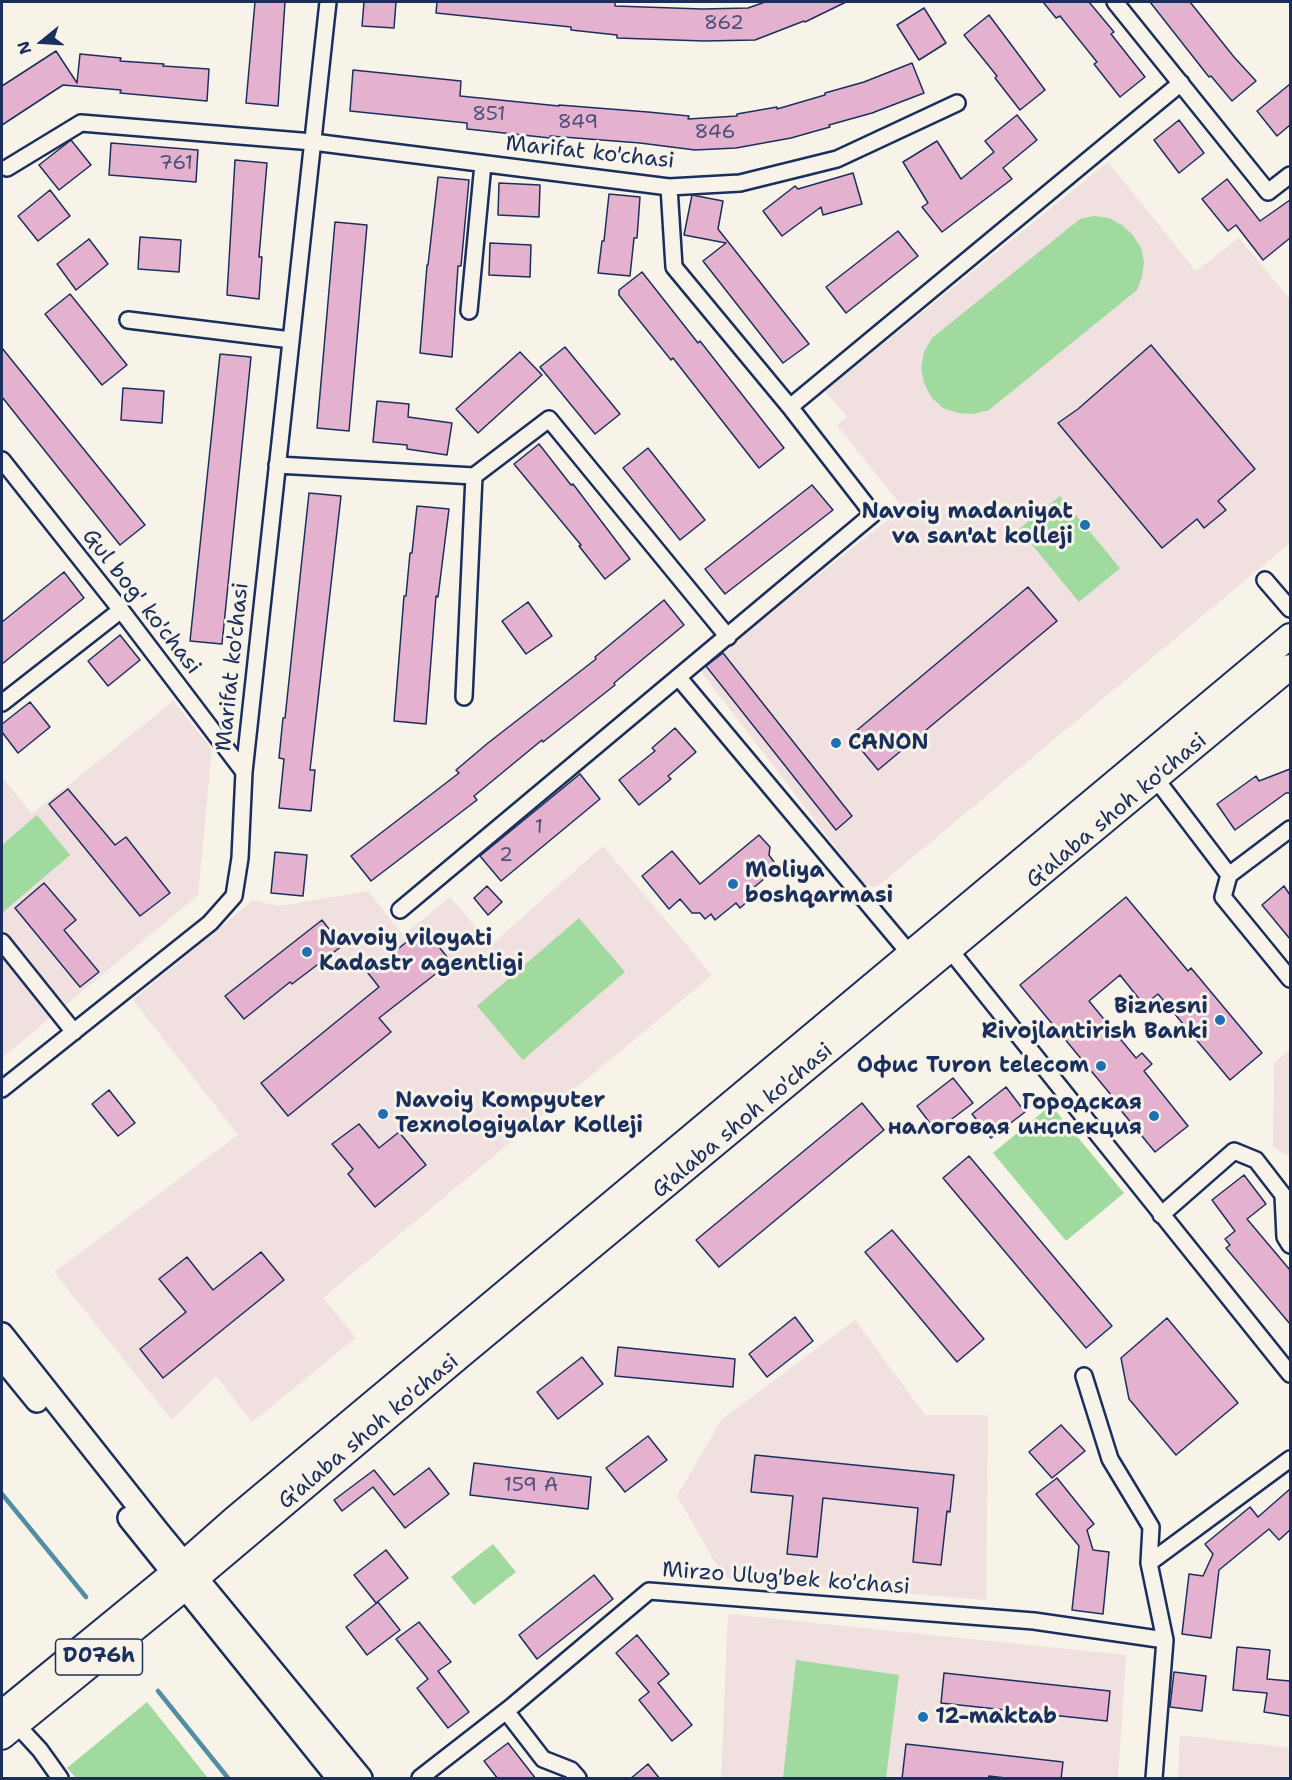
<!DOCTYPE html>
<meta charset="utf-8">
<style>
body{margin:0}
#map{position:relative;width:1292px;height:1780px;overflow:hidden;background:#f7f3e8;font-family:"Shantell Sans",sans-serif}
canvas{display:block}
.frame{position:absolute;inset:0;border:3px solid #1b2f5e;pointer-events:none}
.north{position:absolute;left:12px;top:12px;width:60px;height:60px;-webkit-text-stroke:4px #f7f3e8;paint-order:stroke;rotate:252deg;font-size:16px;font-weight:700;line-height:24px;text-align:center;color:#1b2f5e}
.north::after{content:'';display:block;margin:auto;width:21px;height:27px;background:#1b2f5e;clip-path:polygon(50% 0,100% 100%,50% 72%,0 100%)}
</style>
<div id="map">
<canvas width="1292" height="1780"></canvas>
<div class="frame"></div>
<div class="north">N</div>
</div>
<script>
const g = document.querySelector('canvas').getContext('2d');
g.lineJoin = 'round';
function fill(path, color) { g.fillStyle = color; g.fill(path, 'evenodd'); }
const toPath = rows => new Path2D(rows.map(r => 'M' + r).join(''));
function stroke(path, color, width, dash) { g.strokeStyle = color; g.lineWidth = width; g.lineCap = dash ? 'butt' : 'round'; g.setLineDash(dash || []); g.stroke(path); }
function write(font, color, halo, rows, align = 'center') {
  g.font = font + ' "Shantell Sans",sans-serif'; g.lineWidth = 6; g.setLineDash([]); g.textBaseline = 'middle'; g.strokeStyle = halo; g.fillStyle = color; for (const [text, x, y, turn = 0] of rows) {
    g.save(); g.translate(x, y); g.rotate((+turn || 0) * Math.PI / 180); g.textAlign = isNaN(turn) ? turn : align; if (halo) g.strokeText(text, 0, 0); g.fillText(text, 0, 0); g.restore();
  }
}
fill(toPath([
 [1108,162,1196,271,1239,238,1290,299,1290,543,883,882,874,887,863,883,699,669,903,508,837,425,847,417,825,391],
 [173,701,212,749,198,895,2,1058,2,777,32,814],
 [603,846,712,975,323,1298,356,1338,252,1422,216,1376,172,1420,54,1272,238,1135,133,1000,253,900,278,906,368,891,403,935,450,897,491,945],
 [1290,1049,1290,1157,1273,1147,1274,1063],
 [855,1320,925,1415,988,1415,986,1600,724,1578,677,1496,722,1419],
 [728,1614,1126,1655,1118,1778,721,1778],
 [1180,1735,1290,1748,1290,1778,1178,1778]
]), '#f1e0e0');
fill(toPath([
 [1094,216,1109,218,1122,225,1133,235,1141,248,1144,262,1142,277,1137,290,989,410,974,414,958,413,943,408,931,397,924,383,921,368,924,352,932,338,1080,219],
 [1060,496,1120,568,1079,602,1019,529],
 [37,815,70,855,2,913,2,845],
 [579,918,625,972,523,1060,477,1006],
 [1051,1105,1124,1193,1066,1241,993,1153],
 [493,1544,516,1572,474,1605,451,1577],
 [796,1660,899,1675,886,1778,783,1778],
 [147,1702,208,1778,76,1778,67,1768]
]), '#a1da9f');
stroke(toPath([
 [2,1494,86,1597],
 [158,1691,228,1778]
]), '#538da2', 4.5);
const building = toPath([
 [255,2,285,2,278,106,246,103,255,2],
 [364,2,396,2,394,28,362,26,364,2],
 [437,2,615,2,615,6,702,9,748,8,765,2,846,2,805,22,804,21,755,40,704,41,617,38,617,35,571,30,571,27,436,13,437,2],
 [1043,2,1089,2,1114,32,1111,34,1145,77,1120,97,1094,64,1097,62,1060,16,1056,18,1043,2],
 [1150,2,1190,2,1234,57,1256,81,1232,101,1211,76,1209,77,1150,2],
 [924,8,946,43,919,60,897,25,924,8],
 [989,15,1045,90,1020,110,995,78,997,76,964,35,989,15],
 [56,51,77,83,80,54,121,58,120,61,164,64,163,66,209,69,207,101,120,93,121,90,63,85,2,125,2,86,56,51],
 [912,63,924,93,872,113,829,125,830,127,791,138,736,148,695,150,640,143,550,136,550,138,467,129,467,123,350,111,353,70,461,81,460,96,559,106,559,105,648,112,689,116,688,119,737,116,737,114,777,107,777,109,825,95,825,93,864,82,912,63],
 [1290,84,1290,125,1277,136,1257,111,1290,84],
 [1017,115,1037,140,1003,168,1012,179,942,232,922,207,928,203,903,162,937,141,961,179,994,152,985,141,1017,115],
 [1179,120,1204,153,1179,173,1154,140,1179,120],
 [71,140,91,165,59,190,39,165,71,140],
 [111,143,198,150,196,182,109,175,111,143],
 [235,160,267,163,259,257,262,257,259,299,227,295,235,160],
 [853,173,862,204,823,215,821,207,782,236,763,211,795,186,798,189,853,173],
 [438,177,469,180,461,266,458,266,452,357,420,353,427,265,428,265,438,177],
 [1227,179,1260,221,1290,200,1290,238,1263,260,1236,225,1228,231,1202,199,1227,179],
 [499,183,540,185,539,217,498,215,499,183],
 [50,190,70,216,38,241,18,216,50,190],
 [609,194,640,197,637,238,634,238,630,276,598,273,602,241,604,241,609,194],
 [692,195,723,201,718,229,809,344,783,363,703,261,726,243,684,235,692,195],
 [335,222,367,225,349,431,317,428,335,222],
 [898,231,918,256,846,313,826,287,898,231],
 [140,237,181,240,179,272,138,269,140,237],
 [89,239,108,264,76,290,57,264,89,239],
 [490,243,531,245,530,277,489,275,490,243],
 [642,272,698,343,700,341,784,448,759,468,673,358,671,360,619,295,619,290,642,272],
 [70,294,127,365,102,385,45,314,70,294],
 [1151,345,1255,469,1218,501,1226,510,1204,528,1197,519,1162,548,1058,423,1078,409,1151,345],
 [565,347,620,414,595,434,540,367,565,347],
 [2,348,145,525,120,545,2,397,2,348],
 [520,352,542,375,478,433,456,409,520,352],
 [220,354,251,357,222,644,190,641,220,354],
 [123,388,164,391,162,423,121,420,123,388],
 [377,401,409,404,408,417,452,423,447,455,407,449,407,445,373,442,377,401],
 [539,444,571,485,573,484,630,559,605,579,579,546,581,545,514,464,539,444],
 [648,448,705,520,680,540,623,468,648,448],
 [812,485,833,510,725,594,705,569,812,485],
 [309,493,341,496,310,770,315,770,311,811,279,808,284,759,279,758,283,718,285,718,309,493],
 [417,506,449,509,438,597,436,596,426,724,394,721,404,596,406,596,410,553,412,553,417,506],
 [64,572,84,598,2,664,2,622,64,572],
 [1028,587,1057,621,878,770,850,736,1028,587],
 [664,600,684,625,614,683,615,685,543,742,542,740,474,796,477,800,371,881,351,856,459,773,456,770,488,743,596,659,595,657,664,600],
 [528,602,552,636,526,654,502,621,528,602],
 [120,635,140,660,108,686,88,661,120,635],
 [723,653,852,816,836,830,706,666,723,653],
 [30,702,50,727,18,753,2,732,2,724,30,702],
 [675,728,696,752,668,776,671,779,639,805,619,780,655,751,652,748,675,728],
 [1290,769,1290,793,1286,793,1235,830,1217,804,1256,776,1259,781,1290,769],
 [580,774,600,799,501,881,480,856,580,774],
 [68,789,115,845,126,837,170,893,140,916,49,804,68,789],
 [759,835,770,847,769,855,774,862,768,867,772,872,751,890,755,895,740,908,736,903,715,920,711,914,705,919,700,913,692,913,680,899,669,909,642,876,672,851,700,884,759,835],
 [275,852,307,855,303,896,271,893,275,852],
 [44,883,76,920,64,930,99,972,80,987,15,908,44,883],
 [487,886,502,902,488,915,474,898,487,886],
 [1284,886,1290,895,1290,939,1262,905,1284,886],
 [1126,897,1188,971,1191,968,1262,1053,1230,1080,1158,994,1144,1005,1120,975,1089,1001,1136,1058,1142,1053,1152,1064,1144,1071,1188,1126,1155,1152,1119,1108,1121,1107,1020,985,1126,897],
 [322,920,342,946,292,984,290,982,244,1019,225,996,322,920],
 [424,928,451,962,379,1018,391,1032,288,1116,261,1083,379,987,368,973,424,928],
 [953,1078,973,1103,936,1131,917,1106,953,1078],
 [1006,1087,1025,1112,991,1138,972,1114,1006,1087],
 [109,1090,135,1123,118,1136,92,1104,109,1090],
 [862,1103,884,1130,719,1267,696,1240,862,1103],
 [359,1124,379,1148,399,1132,426,1165,375,1207,348,1174,353,1169,332,1144,359,1124],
 [969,1156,1112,1326,1086,1348,943,1178,969,1156],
 [1244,1175,1266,1204,1247,1219,1290,1270,1290,1324,1226,1248,1230,1245,1225,1239,1235,1231,1212,1200,1244,1175],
 [892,1230,984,1339,957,1362,865,1252,892,1230],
 [261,1252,284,1280,163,1378,140,1349,186,1312,159,1279,187,1257,213,1290,261,1252],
 [795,1317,813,1341,767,1377,749,1354,795,1317],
 [1167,1318,1238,1403,1176,1455,1129,1399,1121,1358,1167,1318],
 [618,1347,735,1359,733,1387,615,1376,618,1347],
 [582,1357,603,1384,558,1419,537,1392,582,1357],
 [1061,1425,1085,1451,1052,1478,1029,1452,1061,1425],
 [648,1436,667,1460,625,1492,606,1468,648,1436],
 [755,1455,954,1475,950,1512,947,1511,941,1565,913,1562,918,1508,823,1498,817,1557,787,1554,793,1496,751,1492,755,1455],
 [474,1463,591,1477,588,1509,470,1495,474,1463],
 [429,1468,449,1494,405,1528,373,1487,342,1511,334,1500,374,1470,394,1495,429,1468],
 [1057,1478,1094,1524,1087,1530,1093,1550,1109,1552,1103,1614,1072,1610,1079,1546,1036,1494,1057,1478],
 [1290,1489,1290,1530,1279,1540,1269,1529,1219,1570,1211,1638,1182,1634,1189,1574,1203,1576,1213,1554,1205,1544,1250,1507,1258,1517,1290,1489],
 [386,1550,408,1578,376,1603,354,1575,386,1550],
 [594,1575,613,1599,537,1659,519,1635,594,1575],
 [378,1602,400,1630,367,1655,346,1627,378,1602],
 [419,1622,451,1662,438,1671,469,1712,448,1728,417,1688,428,1679,396,1639,419,1622],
 [637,1635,669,1674,658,1683,692,1725,672,1741,639,1700,649,1692,616,1653,637,1635],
 [1237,1647,1270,1650,1267,1679,1290,1681,1290,1716,1264,1712,1267,1693,1233,1690,1237,1647],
 [1174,1672,1206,1676,1202,1711,1170,1707,1174,1672],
 [944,1673,1110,1691,1107,1721,941,1703,944,1673],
 [508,1743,536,1779,498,1779,484,1761,508,1743],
 [906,1744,1063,1762,1061,1779,1014,1779,989,1776,988,1779,902,1779,906,1744],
 [648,1764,660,1779,630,1779,648,1764]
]);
fill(building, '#e4b2cf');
stroke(building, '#1b2f5e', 1.5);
const minor = toPath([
 [1115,2,1268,192,1290,175],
 [7,168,81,123,313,142,669,187,740,183,837,159,957,103],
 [469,311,483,164],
 [128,320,291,340],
 [790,407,1181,83],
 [2,460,121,610,244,772],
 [277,465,474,476,549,419,728,637],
 [1265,580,1290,609],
 [679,678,910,954],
 [464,697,474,476],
 [2,703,121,610],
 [1156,779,1229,875,1290,829],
 [1229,875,1223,897,1290,979],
 [400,910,873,514,790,407,674,267,669,187],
 [2,942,74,1032],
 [950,950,1290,1374],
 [2,1089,210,923,234,896,240,858,244,772,328,2],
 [1161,1215,1234,1151,1256,1160,1283,1195,1285,1237,1290,1245],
 [1084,1376,1110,1459,1151,1527,1149,1563,1165,1640,1154,1778],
 [1149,1563,1290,1459],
 [506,1711,543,1759,571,1770,578,1778],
 [16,1724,40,1750,60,1778],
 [420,1778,510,1708,649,1591,1034,1621,1165,1640]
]);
const secondary = toPath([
 [2,1334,157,1530,361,1778],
 [2,1358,37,1401],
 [129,1518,338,1778]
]);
const primary = toPath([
 [2,1713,173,1573,234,1519,1290,636],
 [2,1737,185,1588,460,1356,1290,667]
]);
stroke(minor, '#1b2f5e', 20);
stroke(secondary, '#1b2f5e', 26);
stroke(primary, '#1b2f5e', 28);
stroke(minor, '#f7f3e8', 15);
stroke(secondary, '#f7f3e8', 21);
stroke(primary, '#f7f3e8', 24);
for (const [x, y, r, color] of [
 [1085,525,6,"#1f6fb2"],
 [836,743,6,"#1f6fb2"],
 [733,884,6,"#1f6fb2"],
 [307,952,6,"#1f6fb2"],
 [1220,1020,6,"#1f6fb2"],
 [1101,1066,6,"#1f6fb2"],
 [383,1114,6,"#1f6fb2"],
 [1154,1116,6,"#1f6fb2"],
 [923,1717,6,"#1f6fb2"]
]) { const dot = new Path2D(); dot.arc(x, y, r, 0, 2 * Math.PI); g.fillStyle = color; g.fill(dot); stroke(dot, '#f7f3e8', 2); }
write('20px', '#4d507a', null, [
 ["862",724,24],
 ["851",489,115],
 ["849",578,123],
 ["846",715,133],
 ["761",176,164],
 ["1",539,828],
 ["2",506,856],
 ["159 А",531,1486]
]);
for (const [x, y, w] of [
 [99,1657,87]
]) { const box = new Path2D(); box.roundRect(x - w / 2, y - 18, w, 36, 4.5); g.fillStyle = '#f7f3e8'; g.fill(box); stroke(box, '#1b2f5e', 1.5); }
write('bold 21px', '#1b2f5e', null, [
 ["D076h",99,1657]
]);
write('22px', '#1b2f5e', '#f7f3e8', [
 ["Marifat ko'chasi",590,153,6],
 ["Gul bog' ko'chasi",141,602,52],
 ["Marifat ko'chasi",233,667,-84],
 ["G'alaba shoh ko'chasi",1117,811,-40],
 ["G'alaba shoh ko'chasi",743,1121,-40],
 ["G'alaba shoh ko'chasi",369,1432,-40],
 ["Mirzo Ulug'bek ko'chasi",786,1579,4]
]);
write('bold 22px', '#1b2f5e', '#f7f3e8', [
 ["Navoiy madaniyat",1073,512,"right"],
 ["va san'at kolleji",1073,537,"right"],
 ["CANON",848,743],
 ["Moliya",745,871],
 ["boshqarmasi",745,896],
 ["Navoiy viloyati",319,939],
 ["Kadastr agentligi",319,964],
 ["Biznesni",1208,1007,"right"],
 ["Rivojlantirish Banki",1208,1032,"right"],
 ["Офис Turon telecom",1089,1066,"right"],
 ["Navoiy Kompyuter",395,1101],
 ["Texnologiyalar Kolleji",395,1126],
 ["Городская",1142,1103,"right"],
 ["налоговая инспекция",1142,1128,"right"],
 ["12-maktab",935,1717]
], 'left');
</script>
